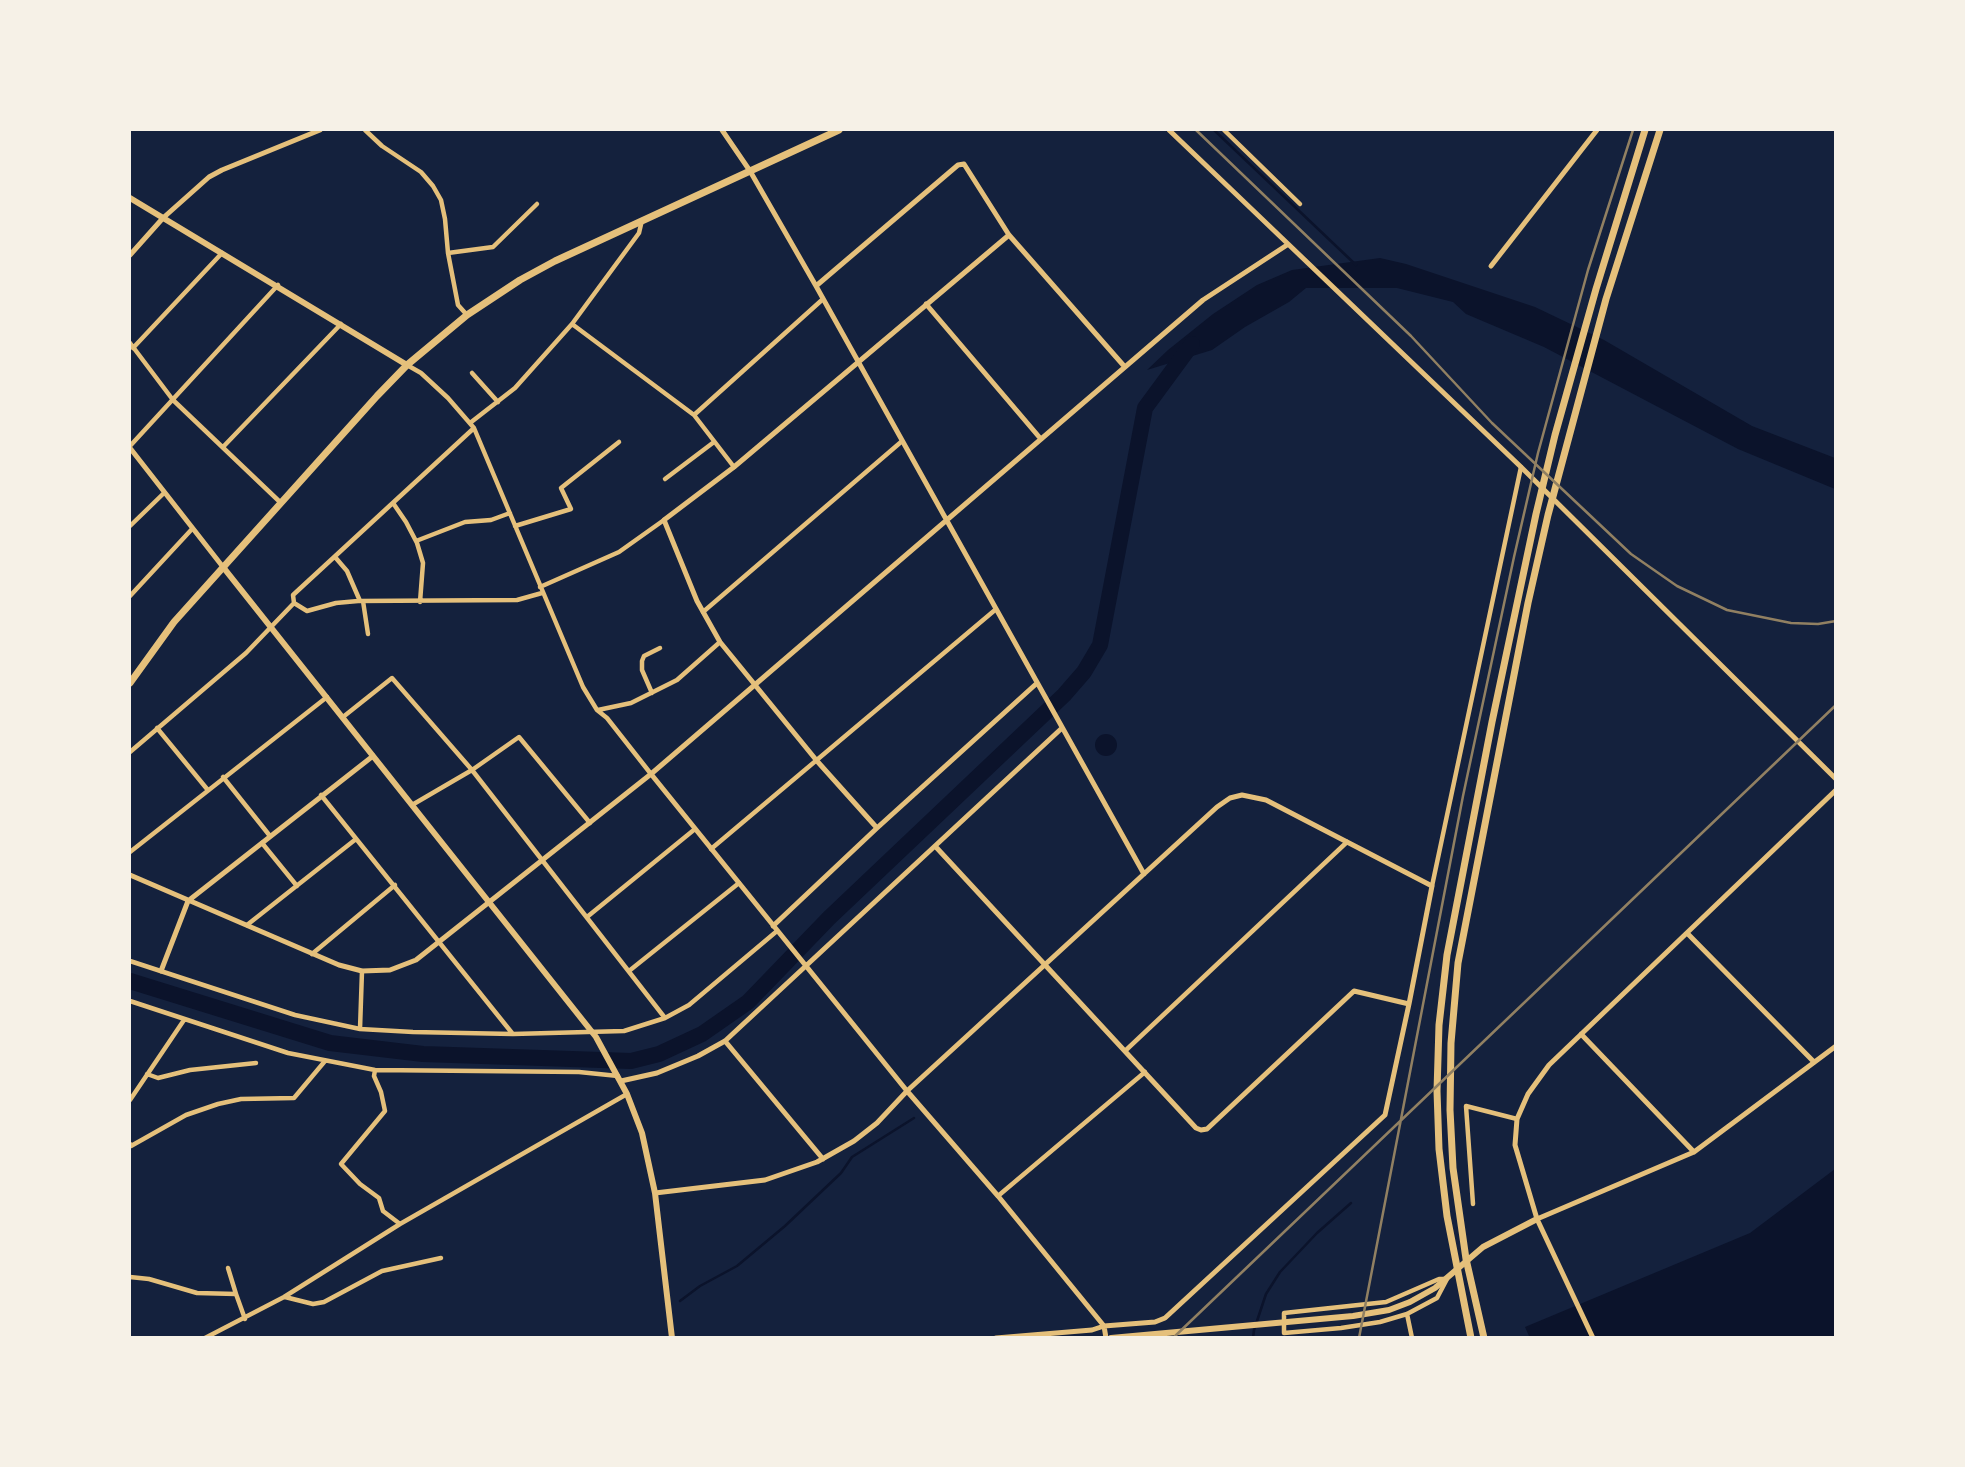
<!DOCTYPE html>
<style>
body{margin:0}
#map{position:relative;width:1965px;height:1467px;overflow:hidden;background:#14213d;font-family:Montserrat,sans-serif}
canvas{display:block}
.frame{position:absolute;inset:0;border:131px solid #f6f1e7;pointer-events:none}
</style>
<div id="map">
<canvas width="1965" height="1467"></canvas>
<div class="frame"></div>
</div>
<script>
const g = document.querySelector('canvas').getContext('2d');
g.lineJoin = 'round';
function fill(path, color) { g.fillStyle = color; g.fill(path, 'evenodd'); }
const toPath = rows => new Path2D(rows.map(r => 'M' + r).join(''));
function stroke(path, color, width, dash) { g.strokeStyle = color; g.lineWidth = width; g.lineCap = dash ? 'butt' : 'round'; g.setLineDash(dash || []); g.stroke(path); }
fill(toPath([
 [1380,258,1406,264,1535,307,1604,340,1752,426,1835,458,1835,489,1738,449,1544,347,1466,314,1453,302,1397,288,1306,288,1289,302,1245,327,1212,350,1147,370,1168,350,1213,314,1257,285,1292,270],
 '1095 745a11 11 0 1 1 22 0a11 11 0 1 1-22 0Z',
 [1835,1169,1835,1337,1527,1338,1529,1336,1525,1327,1750,1233]
]), '#0b132b');
stroke(toPath([
 [1214,130,1356,265],
 [680,1301,700,1286,737,1266,785,1226,841,1173,852,1157,914,1118],
 [1253,1338,1254,1330,1266,1294,1280,1272,1317,1233,1351,1203]
]), '#0b132b', 2.5);
stroke(toPath([
 [130,981,330,1043,423,1054,631,1061,659,1054,702,1034,748,1002,829,918,1064,695,1084,672,1100,645,1145,408,1192,344]
]), '#0b132b', 16);
stroke(toPath([
 [365,130,382,146,421,172,433,186,441,200,445,219,448,253,458,305,467,315],
 [1224,130,1300,204],
 [448,253,493,247,537,204],
 [572,324,694,415,734,467],
 [130,343,173,400,281,503],
 [133,348,222,253],
 [407,365,421,373,448,398,474,428,583,687,597,710,607,718,651,774],
 [472,373,498,402],
 [694,415,823,299],
 [470,423,515,388,572,324,639,233,642,220],
 [130,446,278,285],
 [223,447,341,324],
 [665,479,714,442],
 [393,503,406,522,417,543,423,563,420,602],
 [130,526,164,493],
 [515,526,571,509,561,488,619,442],
 [416,541,465,522,491,520,510,513],
 [335,557,347,571,360,601],
 [540,587,619,552,664,520],
 [130,596,192,529],
 [363,601,368,634],
 [294,603,307,611,336,603,358,601,517,600,542,593],
 [703,612,901,442],
 [652,693,642,670,642,661,644,656,660,648],
 [598,710,631,703,677,680,720,642],
 [343,717,392,678,472,770,665,1018],
 [157,728,207,789],
 [130,752,246,653,294,603,293,595,474,428],
 [223,777,270,836],
 [321,795,512,1033],
 [412,805,472,770,519,737,590,823],
 [262,843,297,886],
 [711,849,995,610],
 [130,852,327,697],
 [1432,886,1521,467],
 [587,917,695,829],
 [247,925,356,839],
 [312,954,395,885],
 [130,961,295,1015,360,1029,413,1032,513,1034,624,1031,665,1018,689,1005,777,931],
 [629,971,739,883],
 [130,1001,288,1053,375,1070,579,1072,618,1076],
 [360,1029,362,971],
 [1125,1051,1347,842],
 [375,1070,374,1076,381,1092,385,1111,341,1164,360,1184,379,1198,383,1211,400,1224],
 [147,1074,158,1078,190,1070,256,1063],
 [130,1100,184,1020],
 [130,1144,131,1146,186,1115,218,1104,241,1099,294,1098,325,1061],
 [998,1196,1145,1072],
 [1473,1204,1466,1106,1517,1119],
 [228,1268,236,1294],
 [130,1277,149,1279,197,1293,236,1294,245,1319],
 [1439,1279,1447,1279,1437,1298,1407,1314,1380,1322,1341,1328,1284,1333,1284,1313,1386,1302,1439,1279],
 [285,1297,313,1304,324,1302,382,1271,441,1258],
 [1407,1314,1412,1338],
 [205,1338,284,1297,400,1224,627,1094]
]), '#e5c07b', 4.5);
stroke(toPath([
 [722,130,750,171,816,286,1144,874],
 [1169,130,1521,467,1836,779],
 [130,255,163,218,209,177,222,170,320,130],
 [1491,266,1597,130],
 [816,286,958,165,964,164,1009,235,1124,366],
 [926,304,1040,438],
 [130,448,223,567],
 [651,774,907,1091,998,1196,1104,1326,1106,1338],
 [877,828,817,761,720,642,697,601,664,520,734,467,1009,235],
 [935,846,1196,1128,1201,1130,1207,1129,1354,991,1409,1004,1385,1115,1165,1318,1155,1322,1104,1326,1092,1330,996,1338],
 [130,875,339,965,362,971,390,970,416,960,651,774,1203,300,1287,245],
 [773,926,877,828,1036,684],
 [1687,933,1814,1062],
 [161,971,188,901,373,756],
 [1581,1034,1694,1152],
 [725,1041,823,1159],
 [621,1081,657,1073,698,1056,725,1041,1062,728],
 [655,1193,765,1180,817,1162,854,1141,877,1123,907,1091,1217,807,1230,798,1242,795,1266,800,1432,886,1409,1004],
 [1537,1219,1694,1152,1836,1046],
 [1593,1338,1537,1219,1515,1145,1517,1119,1528,1094,1549,1065,1836,790]
]), '#e5c07b', 5);
stroke(toPath([
 [130,198,407,365],
 [223,567,596,1037,627,1094,642,1133,655,1193,672,1338],
 [1111,1338,1353,1316,1389,1310,1410,1302,1435,1288,1483,1247,1537,1219]
]), '#e5c07b', 6);
stroke(toPath([
 [130,683,174,622,377,396,407,365,467,315,520,280,555,261,839,130],
 [1471,1338,1447,1216,1439,1149,1437,1091,1439,1025,1447,955,1492,722,1536,514,1555,435,1596,289,1645,130],
 [1484,1338,1466,1259,1453,1168,1450,1110,1451,1043,1458,963,1528,603,1548,515,1606,299,1660,130]
]), '#e5c07b', 7);
stroke(toPath([
 [1196,130,1411,336,1492,423,1631,554,1677,586,1727,610,1791,623,1818,624,1836,621],
 [1173,1338,1836,705],
 [1359,1338,1463,796,1514,557,1538,453,1588,270,1633,130]
]), '#918062', 2.5);
</script>
